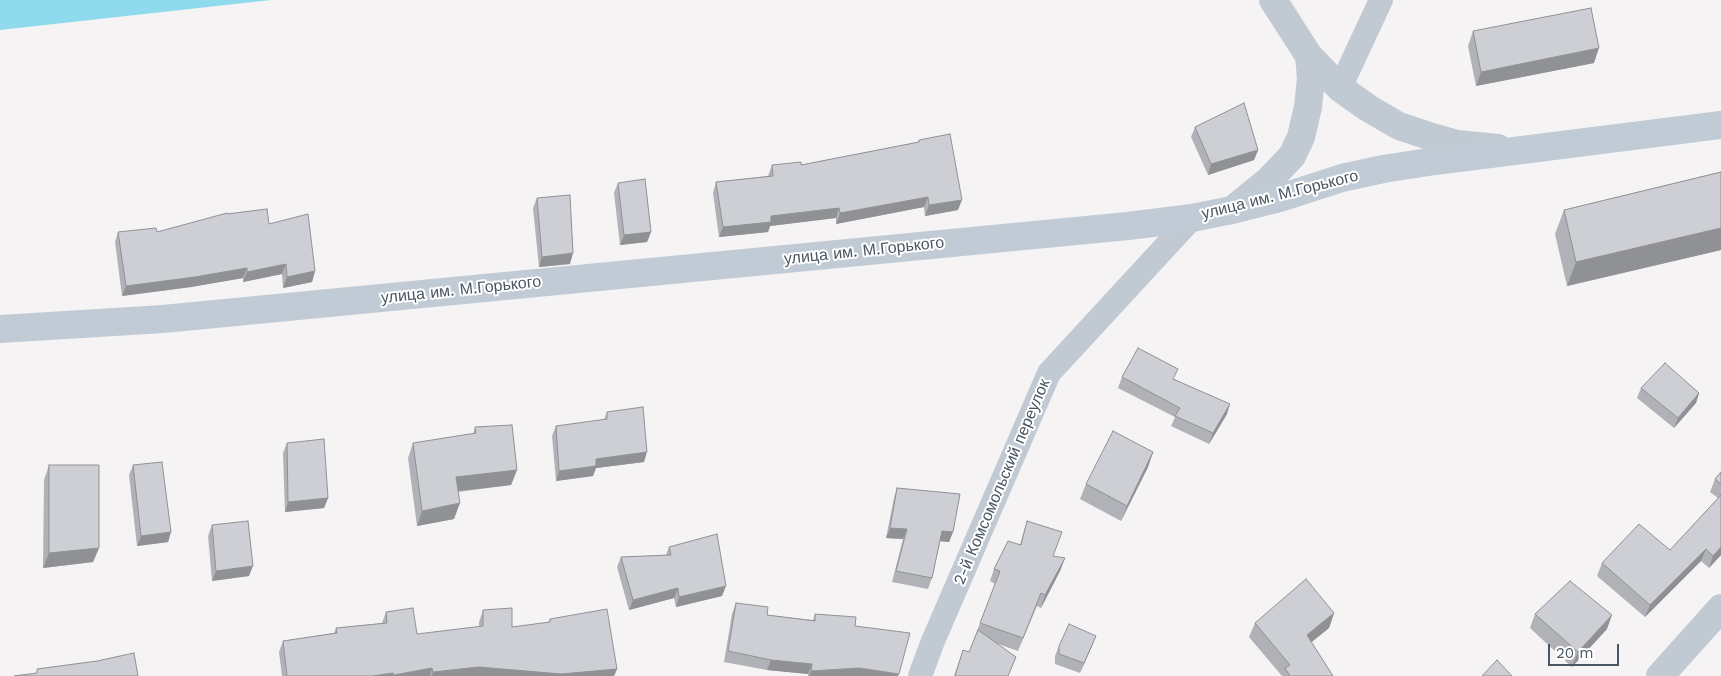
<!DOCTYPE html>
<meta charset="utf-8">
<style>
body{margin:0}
#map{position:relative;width:1721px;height:676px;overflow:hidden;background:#f5f3f3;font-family:"Work Sans",sans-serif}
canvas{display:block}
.scale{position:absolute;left:1548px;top:644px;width:71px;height:22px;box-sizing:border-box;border:2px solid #4a5661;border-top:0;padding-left:6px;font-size:15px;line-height:18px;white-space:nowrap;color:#4a5661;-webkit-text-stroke:4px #fff;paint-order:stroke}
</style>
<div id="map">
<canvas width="1721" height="676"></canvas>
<div class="scale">20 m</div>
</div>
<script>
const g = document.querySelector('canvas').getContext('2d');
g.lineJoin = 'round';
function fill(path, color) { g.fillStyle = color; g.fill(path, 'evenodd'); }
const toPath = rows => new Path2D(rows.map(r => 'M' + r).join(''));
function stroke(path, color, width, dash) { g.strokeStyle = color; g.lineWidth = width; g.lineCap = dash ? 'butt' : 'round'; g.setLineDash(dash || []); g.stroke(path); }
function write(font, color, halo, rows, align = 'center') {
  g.font = font + ' "Work Sans",sans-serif'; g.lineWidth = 4; g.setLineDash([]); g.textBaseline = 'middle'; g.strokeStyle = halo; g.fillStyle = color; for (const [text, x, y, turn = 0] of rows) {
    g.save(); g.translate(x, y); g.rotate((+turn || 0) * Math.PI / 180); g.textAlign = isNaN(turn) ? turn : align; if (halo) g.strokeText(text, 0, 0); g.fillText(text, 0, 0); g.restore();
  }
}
fill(toPath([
 [0,0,271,0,0,30]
]), '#90daee');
stroke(toPath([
 [1340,88,1381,0],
 [920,676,933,641,1049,373,1192,218]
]), '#c1cad2', 24);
stroke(toPath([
 [1273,0,1309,56,1340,88,1368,108,1399,126,1432,137,1457,144,1498,148],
 [1232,210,1269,180,1292,156,1301,137,1308,107,1311,78,1309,56],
 [1660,676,1721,608]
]), '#c1cad2', 28);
stroke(toPath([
 [0,329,163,319,1128,226,1192,218,1232,210,1280,198,1342,178,1383,169,1435,161,1721,125]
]), '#c1cbd6', 28);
fill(toPath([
 [1473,31,1594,63,1476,86,1468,46],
 [1195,127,1258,150,1254,160,1208,175,1191,137],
 [919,140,958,210,925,216,924,207,836,224,836,218,770,226,768,232,719,237,713,193,716,182,768,176,772,165,801,165,918,142],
 [1721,172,1721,250,1567,286,1555,234,1564,210],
 [618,183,651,232,647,242,620,245,614,193],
 [537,198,570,264,539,267,533,208],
 [227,214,269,224,315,271,312,282,283,288,282,274,243,282,243,278,191,287,122,296,115,242,118,232,157,232],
 [1122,377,1175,379,1227,414,1209,444,1171,426,1175,417,1118,388],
 [1641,388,1699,393,1696,403,1674,428,1637,398],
 [607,412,644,462,596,468,593,476,556,481,552,436,556,426,604,420],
 [475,427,517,470,511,485,458,492,454,519,417,526,408,458,413,443,473,434],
 [287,443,328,498,324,508,285,512,283,453],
 [1153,452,1148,467,1121,521,1080,499,1086,484],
 [49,465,99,548,93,562,43,568,44,480],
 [133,465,171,532,168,542,137,546,129,475],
 [1721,472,1721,555,1709,568,1701,561,1645,617,1597,576,1602,563,1670,550,1718,498,1710,492,1715,479],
 [897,488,953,532,949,542,940,541,932,578,928,589,892,582,903,539,886,538,894,498],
 [1027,521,1053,556,1065,558,1060,571,1041,608,1037,606,1018,651,995,643,1008,676,954,676,963,650,969,652,995,584,990,581,994,569,1020,545,1023,534],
 [212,525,249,576,212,581,208,536],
 [669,547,722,596,676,607,674,598,629,610,617,567,621,557,666,555],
 [736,603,767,615,813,620,815,614,855,626,898,676,808,676,808,674,767,670,724,662,732,614],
 [483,610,512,627,548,623,550,619,617,669,614,676,282,676,279,652,283,641,334,633,336,628,382,623,386,612,417,634,479,627,479,622],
 [1334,613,1329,628,1311,642,1333,676,1282,676,1249,637,1255,623],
 [1535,614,1607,629,1572,667,1530,628],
 [1059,646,1092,646,1080,673,1055,664,1055,656]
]), '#b0b2b7');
fill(toPath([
 [1599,48,1594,63,1476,86,1481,72],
 [1258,150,1254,160,1208,175,1211,164],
 [928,197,924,207,836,224,840,213],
 [962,200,958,210,925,216,929,205],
 [839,208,836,218,770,226,768,232,719,237,723,227,771,216],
 [1721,228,1721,250,1567,286,1576,262],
 [651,232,647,242,620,245,624,235],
 [573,253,570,264,539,267,542,257],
 [286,264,282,274,243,282,247,272],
 [247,268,243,278,191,287,122,296,126,286],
 [315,271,312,282,283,288,287,277],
 [1699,393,1696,403,1674,428,1678,418],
 [1230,404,1227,414,1209,444,1213,433],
 [647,452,644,462,596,468,593,476,556,481,559,471,596,459],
 [1153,452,1148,467,1121,521,1127,506],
 [517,470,511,485,450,492,456,477],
 [328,498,324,508,285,512,288,502],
 [460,503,454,519,417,526,422,511],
 [890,528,907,529,903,539,886,538],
 [942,531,953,532,949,542,939,541],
 [171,532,168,542,137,546,141,536],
 [1721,547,1721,555,1709,568,1713,556],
 [99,548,93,562,43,568,49,553],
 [1706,549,1701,561,1645,617,1650,605],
 [1065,558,1060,571,1041,608,1045,595],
 [253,566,249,576,212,581,216,571],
 [726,586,722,596,676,607,679,597],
 [678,588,674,598,629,610,633,600],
 [1334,613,1329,628,1302,650,1307,635],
 [1612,615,1607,629,1572,667,1578,652],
 [1096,636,1092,646,1080,673,1084,663],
 [771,660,812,664,808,674,767,670],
 [479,667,617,669,614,676,431,676,433,672],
 [432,668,430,676,393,676,394,675],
 [859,668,899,674,898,676,809,676,811,671],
 [393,673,393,676,372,676]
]), '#909195');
const building = toPath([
 [1591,8,1599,48,1481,72,1473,31,1591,8],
 [1244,103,1258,150,1211,164,1195,127,1244,103],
 [950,134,962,200,929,205,928,197,840,213,839,208,771,216,771,222,723,227,716,182,773,176,772,165,801,162,801,165,919,142,919,140,950,134],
 [1721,172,1721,228,1576,262,1564,210,1721,172],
 [645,179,651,232,624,235,618,183,645,179],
 [570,195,573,253,542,257,537,198,570,195],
 [267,209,269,224,308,214,315,271,287,277,286,264,247,272,247,268,195,277,126,286,118,232,156,228,157,232,227,213,227,214,267,209],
 [1138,348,1178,369,1173,379,1230,404,1213,433,1175,416,1180,408,1122,377,1138,348],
 [1665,363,1699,393,1678,418,1641,388,1665,363],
 [643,407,647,452,596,459,596,466,559,471,556,426,607,419,607,412,643,407],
 [512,425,517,470,456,477,460,503,422,511,413,443,476,433,475,427,512,425],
 [1113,431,1153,452,1127,506,1086,484,1113,431],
 [324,439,328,498,288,502,287,443,324,439],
 [162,462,171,532,141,536,133,465,162,462],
 [49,465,99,465,99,548,49,553,49,465],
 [1721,472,1721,484,1715,479,1721,472],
 [897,488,960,494,953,532,942,531,932,578,896,571,907,529,890,528,897,488],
 [1721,495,1721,547,1713,556,1706,549,1650,605,1602,563,1639,524,1670,550,1721,495],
 [248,521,253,566,216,571,212,525,248,521],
 [1027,521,1062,532,1053,556,1065,558,1045,595,1041,593,1023,638,980,623,1000,571,994,569,1008,541,1021,545,1027,521],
 [717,534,726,586,679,597,678,588,633,600,621,557,671,555,669,547,717,534],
 [1306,579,1334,613,1307,635,1333,676,1290,676,1285,668,1290,665,1255,623,1306,579],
 [1570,581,1612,615,1578,652,1535,614,1570,581],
 [736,603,768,607,767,615,815,621,815,614,856,617,855,626,910,633,899,674,859,668,811,671,812,664,771,660,728,651,736,603],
 [413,608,417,634,483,626,483,610,512,608,512,627,550,622,550,619,607,609,617,669,561,674,479,667,433,672,432,668,394,675,393,673,372,676,287,676,283,641,337,633,336,628,387,623,386,612,413,608],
 [1069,624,1096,636,1084,663,1059,654,1059,646,1069,624],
 [978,630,1016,657,1008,676,955,676,963,650,969,652,978,630],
 [134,653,138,676,14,676,37,673,37,669,97,661,134,653],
 [1497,660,1512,676,1482,676,1497,660]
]);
fill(building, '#cdcfd5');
stroke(building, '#909195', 1);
write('16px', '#4a5661', '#fff', [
 ["улица им. М.Горького",1280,195,-14],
 ["улица им. М.Горького",864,251,-6],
 ["улица им. М.Горького",461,290,-6],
 ["2-й Комсомольский переулок",1002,482,-67]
]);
</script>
